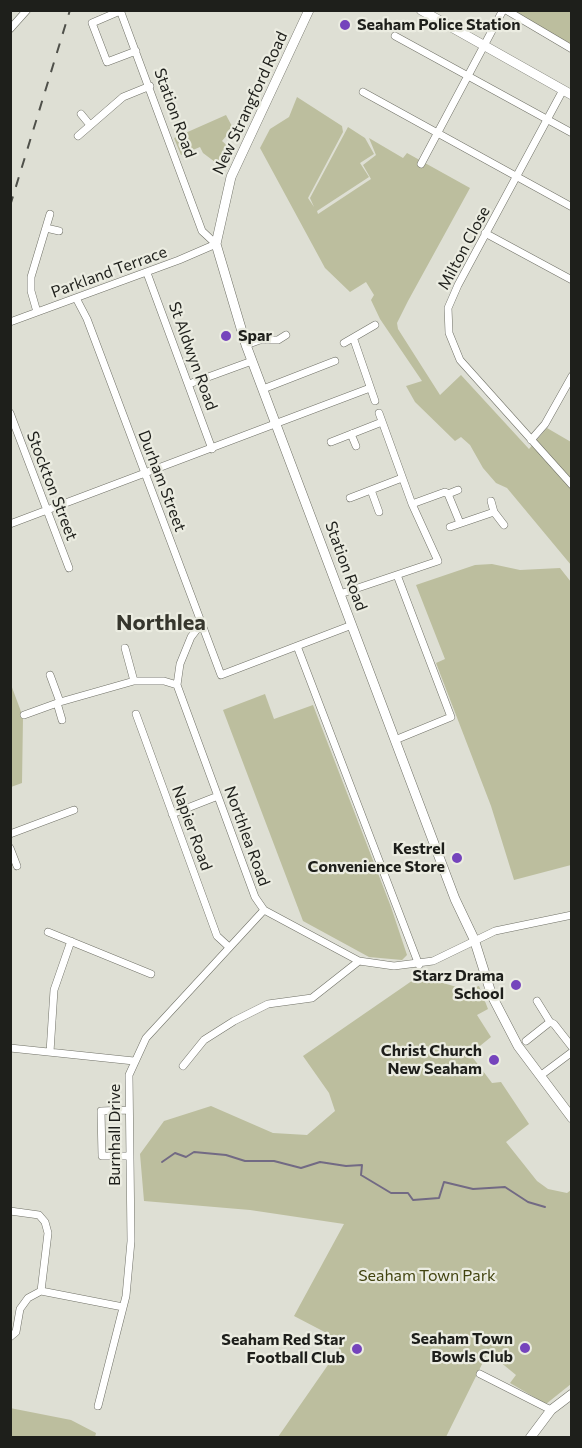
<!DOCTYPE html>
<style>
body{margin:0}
#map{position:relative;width:582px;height:1448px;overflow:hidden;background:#dedfd4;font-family:Commissioner,sans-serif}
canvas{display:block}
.frame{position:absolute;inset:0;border:12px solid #1e1f1b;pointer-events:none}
</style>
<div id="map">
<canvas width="582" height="1448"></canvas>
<div class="frame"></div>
</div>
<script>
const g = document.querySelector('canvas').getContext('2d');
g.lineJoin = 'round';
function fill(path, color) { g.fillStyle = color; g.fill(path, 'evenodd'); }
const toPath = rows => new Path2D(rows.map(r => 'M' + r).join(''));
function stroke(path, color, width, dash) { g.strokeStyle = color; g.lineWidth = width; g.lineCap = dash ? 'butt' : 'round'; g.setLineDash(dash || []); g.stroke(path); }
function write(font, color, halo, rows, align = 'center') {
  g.font = font + ' Commissioner,sans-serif'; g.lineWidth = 4.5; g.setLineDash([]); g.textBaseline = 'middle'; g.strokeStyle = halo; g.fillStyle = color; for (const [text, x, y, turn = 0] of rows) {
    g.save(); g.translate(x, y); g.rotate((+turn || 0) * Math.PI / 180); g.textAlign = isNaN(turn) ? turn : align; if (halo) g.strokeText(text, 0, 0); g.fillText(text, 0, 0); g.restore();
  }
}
fill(toPath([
 [511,11,571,11,571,44,544,29],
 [297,97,342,126,343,132,308,198,314,207,310,198,348,127,365,138,374,154,360,163,369,177,317,211,318,214,371,179,363,165,376,155,369,138,403,158,407,153,470,188,408,301,397,323,398,329,440,395,461,375,529,449,547,428,571,442,571,565,507,488,496,483,483,468,470,445,461,437,455,441,415,402,406,386,422,381,380,319,371,300,374,295,366,282,350,292,325,268,260,148,270,129,289,117],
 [226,115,233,128,222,141,231,149,219,165,203,153,200,147,181,155,174,138],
 [492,564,520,570,560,568,571,582,571,865,514,880,491,806,436,663,445,659,416,585,475,565],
 [10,682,23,717,22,783,11,787],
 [265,694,274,719,313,705,391,907,407,955,402,960,369,957,303,921,223,710],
 [419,976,467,990,479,986,488,1009,477,1015,491,1037,470,1054,492,1083,501,1082,529,1124,506,1142,537,1181,548,1189,567,1193,571,1190,571,1384,546,1404,510,1383,516,1375,488,1352,446,1437,278,1437,339,1349,340,1340,294,1316,344,1224,250,1210,144,1201,140,1154,164,1121,211,1106,273,1133,307,1135,335,1111,329,1093,303,1056],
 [10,1408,71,1420,96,1433,95,1437,11,1437]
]), '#bcbe9e');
stroke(toPath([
 [162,1162,175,1153,186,1157,194,1152,226,1155,245,1161,274,1161,301,1168,320,1162,346,1166,362,1165,361,1175,391,1193,408,1193,413,1200,439,1198,444,1182,473,1189,505,1187,528,1202,545,1207]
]), '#726a84', 2);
const street = toPath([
 [506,10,572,49],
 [120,11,92,23,107,62,136,51],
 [10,29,27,10],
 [395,36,572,133],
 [563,90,458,285,448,308,449,333,460,360,572,485],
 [363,92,572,207],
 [81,114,90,125],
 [78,136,123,97,150,86],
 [421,164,503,10],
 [46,228,59,231],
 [485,233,572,280],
 [147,273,212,449],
 [76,298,87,319,221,675,352,625],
 [37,312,31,291,31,277,50,214],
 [10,322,179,260,216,244,202,231,120,10],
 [354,340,375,401],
 [344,343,375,325],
 [246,345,260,340,278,340,286,335],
 [189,384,252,361],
 [263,389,335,361],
 [10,413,69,568],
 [351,434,356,446],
 [531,440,545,424,572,376],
 [331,442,382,422],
 [371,490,379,512],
 [448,494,458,490],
 [350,498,402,478],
 [491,501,494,512,504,525],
 [412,504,445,492,448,494,460,523],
 [10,524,370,388],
 [450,527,494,512],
 [340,594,438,561,412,504,379,413],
 [201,624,191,637,180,664,177,685,255,897,264,910,359,961,394,966,433,961,495,931,572,915],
 [297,646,419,965],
 [125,648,134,681],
 [50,675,60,702],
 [57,703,62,720],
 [136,714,217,936,229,947],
 [24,715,60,702,134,681,164,681,177,685],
 [395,740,451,717,397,575],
 [172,814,218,796],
 [10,834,74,810],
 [10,848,17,866],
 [48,932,151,974],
 [550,1022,554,1024,572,1047],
 [526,1041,550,1022,537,1001],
 [10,1048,134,1061],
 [50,1052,54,990,71,941],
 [183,1066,204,1040,234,1021,268,1004,312,998,359,961],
 [540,1076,572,1052],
 [128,1110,101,1111,102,1156,129,1156],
 [10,1211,39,1215,45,1222,48,1233,41,1291],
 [10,1337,16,1332,20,1309,28,1298,41,1291,123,1307],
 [480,1374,551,1410],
 [98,1406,126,1296,131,1241,129,1075,146,1038,264,910]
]);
const secondary = toPath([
 [309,10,231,177,216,244,246,345,455,899,474,939,492,996,518,1046,572,1118],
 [421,10,572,95],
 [530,1438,551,1410,572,1394]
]);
stroke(street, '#707167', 8);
stroke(secondary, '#707167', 10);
stroke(street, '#fff', 7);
stroke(secondary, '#fff', 9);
stroke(toPath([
 [10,206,70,10]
]), '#4f504a', 2, [10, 10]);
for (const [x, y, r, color] of [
 [345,25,6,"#7544bc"],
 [226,336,6,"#7544bc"],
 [457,858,6,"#7544bc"],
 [516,985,6,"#7544bc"],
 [494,1060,6,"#7544bc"],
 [525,1348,6,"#7544bc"],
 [357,1349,6,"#7544bc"]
]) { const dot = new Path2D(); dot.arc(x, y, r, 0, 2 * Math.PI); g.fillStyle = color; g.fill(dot); stroke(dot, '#ebece1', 2); }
write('bold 16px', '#1e1f1b', '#ebece1', [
 ["Seaham Police Station",357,25,"left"],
 ["Spar",238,336,"left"],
 ["Kestrel",445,849],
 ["Convenience Store",445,867],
 ["Starz Drama",504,976],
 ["School",504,994],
 ["Christ Church",482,1051],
 ["New Seaham",482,1069],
 ["Seaham Town",513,1339],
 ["Bowls Club",513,1357],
 ["Seaham Red Star",345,1340],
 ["Football Club",345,1358]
], 'right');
write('16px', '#1e1f1b', '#ebece1', [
 ["New Strangford Road",250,103,-65],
 ["Station Road",175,113,70],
 ["Milton Close",464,248,-62],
 ["Parkland Terrace",109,272,-20],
 ["St Aldwyn Road",193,356,70],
 ["Durham Street",162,481,69],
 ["Stockton Street",52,486,69],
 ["Station Road",346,566,70],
 ["Napier Road",192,828,70],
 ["Northlea Road",247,836,70],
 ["Burnhall Drive",115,1135,-90]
]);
write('16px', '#41430f', '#ebece1', [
 ["Seaham Town Park",427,1276]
]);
write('bold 22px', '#36362d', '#ebece1', [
 ["Northlea",161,623]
]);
</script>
